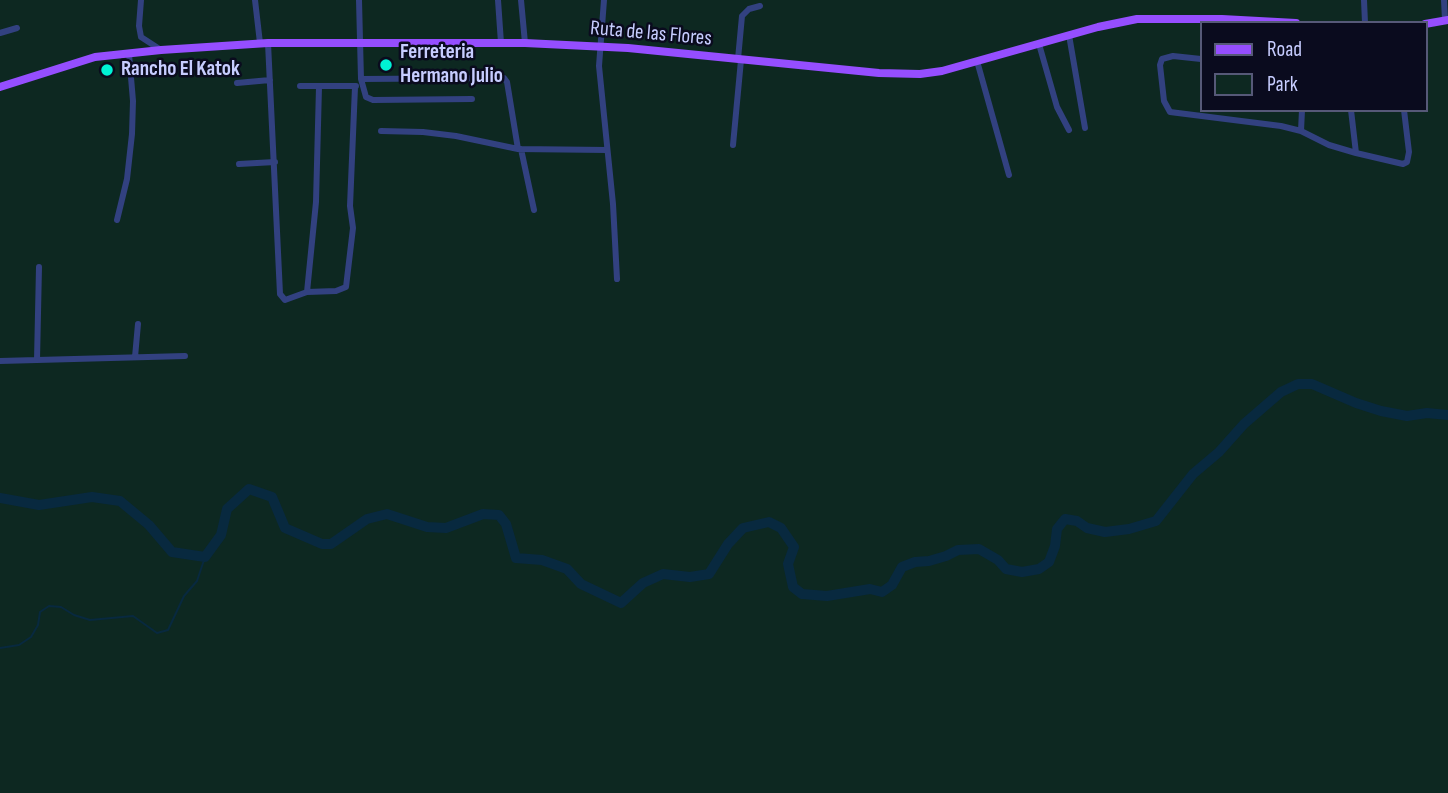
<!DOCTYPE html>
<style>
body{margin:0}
#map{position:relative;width:1448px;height:793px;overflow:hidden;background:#0a0b1e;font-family:"Sofia Sans Condensed",sans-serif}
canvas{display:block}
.legend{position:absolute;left:1200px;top:21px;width:228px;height:91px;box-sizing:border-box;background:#0a0b1e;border:2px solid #565978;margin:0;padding:9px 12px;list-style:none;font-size:21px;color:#c7cdff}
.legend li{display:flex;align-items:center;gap:14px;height:35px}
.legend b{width:35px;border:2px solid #565978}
</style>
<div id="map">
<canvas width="1448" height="793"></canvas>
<ul class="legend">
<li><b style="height:9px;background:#954eff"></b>Road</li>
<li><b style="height:19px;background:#0d2821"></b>Park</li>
</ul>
</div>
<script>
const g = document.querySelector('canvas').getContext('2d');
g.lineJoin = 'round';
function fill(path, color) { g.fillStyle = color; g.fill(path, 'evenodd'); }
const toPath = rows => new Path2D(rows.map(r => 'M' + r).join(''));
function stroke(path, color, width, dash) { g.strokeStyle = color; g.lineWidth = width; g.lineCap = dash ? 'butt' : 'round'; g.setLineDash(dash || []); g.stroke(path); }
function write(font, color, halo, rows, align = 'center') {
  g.font = font + ' "Sofia Sans Condensed",sans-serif'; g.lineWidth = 5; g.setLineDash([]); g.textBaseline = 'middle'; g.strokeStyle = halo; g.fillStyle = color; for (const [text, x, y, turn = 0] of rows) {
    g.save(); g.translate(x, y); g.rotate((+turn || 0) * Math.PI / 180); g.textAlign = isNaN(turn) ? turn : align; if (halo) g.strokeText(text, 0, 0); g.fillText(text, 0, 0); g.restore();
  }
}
fill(toPath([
 [0,0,1448,0,1448,793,0,793],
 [1201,23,1425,23,1425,110,1201,110]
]), '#0d2821');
stroke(toPath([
 [0,648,19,645,31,637,38,625,40,612,49,606,61,607,74,615,90,620,133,616,157,633,168,630,184,596,197,581,205,557]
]), '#08293f', 2);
stroke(toPath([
 [0,498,39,505,92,497,120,501,149,525,172,552,205,557,221,535,227,509,249,489,272,497,285,528,322,544,331,544,367,519,387,514,427,527,446,528,483,514,499,515,506,524,516,558,542,560,567,569,581,584,621,603,643,583,663,574,690,577,709,574,728,544,743,528,769,522,781,528,794,547,788,564,793,587,802,594,827,596,870,589,882,592,892,585,902,567,915,562,929,561,946,556,958,550,979,549,998,560,1006,569,1022,572,1039,569,1049,562,1055,546,1057,529,1065,519,1077,521,1087,528,1105,532,1129,529,1156,521,1193,474,1219,452,1244,424,1281,392,1298,384,1312,384,1356,403,1381,411,1407,416,1427,413,1448,415]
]), '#08293f', 10);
stroke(toPath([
 [141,0,139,26,141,37,161,50],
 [255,0,260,43],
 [359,0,361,79,366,97,373,100,472,99],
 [498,0,501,43],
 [521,0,525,43],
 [604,0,599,66,613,204,617,279],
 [1364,0,1365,23],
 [1444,0,1445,20],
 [0,33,17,28],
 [1069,35,1085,128],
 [268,43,280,294,285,300,307,292,336,291,346,287,353,228,350,206,355,87],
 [1039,44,1057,107,1069,130],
 [738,59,742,16,749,9,760,6],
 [1201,59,1173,56,1162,59,1160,65,1164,101,1170,112,1281,126,1301,131,1302,110],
 [977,61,1009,175],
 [361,79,504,78,507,82,518,149,607,150],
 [237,83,270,80],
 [300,86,356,86],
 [1351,110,1356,153,1403,164,1407,162,1409,152,1404,110],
 [381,131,423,132,456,136,518,149],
 [1301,131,1329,145,1356,153],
 [733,145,741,60],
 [521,149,534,210],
 [239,164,275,162],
 [117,220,127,179,132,134,133,101,129,54],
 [307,292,316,202,319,87],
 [135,357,138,324],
 [37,360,39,267],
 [0,361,185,356]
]), '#324180', 6);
stroke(toPath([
 [1425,24,1448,20],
 [0,87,95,57,161,50,268,43,525,43,628,48,879,73,920,74,942,71,1098,27,1137,19,1222,19,1296,23]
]), '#954eff', 8);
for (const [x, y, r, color] of [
 [386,65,7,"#00f2d4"],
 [107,70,7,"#00f2d4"]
]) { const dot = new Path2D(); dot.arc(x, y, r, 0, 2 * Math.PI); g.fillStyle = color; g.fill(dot); stroke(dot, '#0a0b1e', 2.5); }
write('21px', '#c7cdff', '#0a0b1e', [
 ["Ruta de las Flores",651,34,5]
]);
write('bold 21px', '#c7cdff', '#0a0b1e', [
 ["Ferreteria",400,53],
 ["Hermano Julio",400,77],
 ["Rancho El Katok",121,70]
], 'left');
</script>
